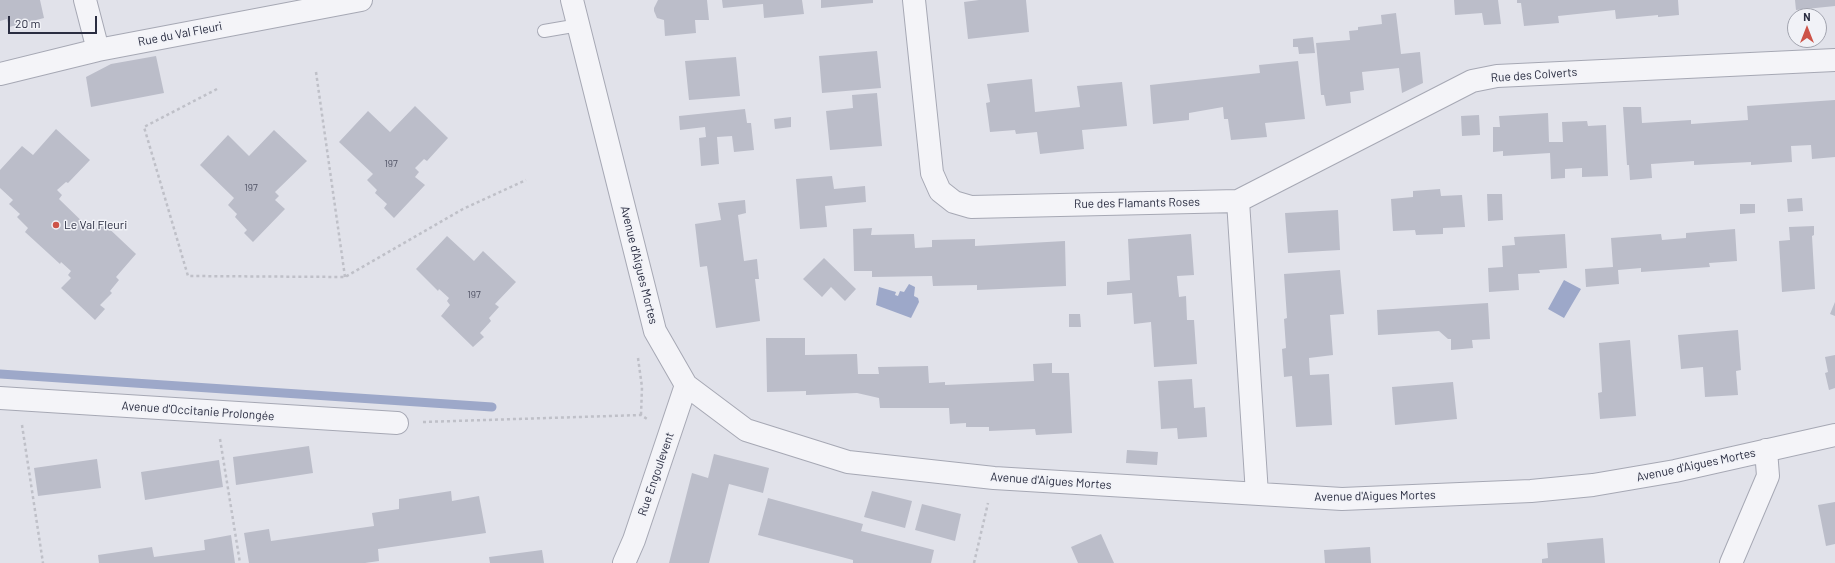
<!DOCTYPE html>
<meta charset="utf-8">
<style>
body{margin:0}
#map{position:relative;width:1835px;height:563px;overflow:hidden;background:#e1e2ea;font-family:Barlow,sans-serif}
canvas{display:block}
.north{position:absolute;left:1787px;top:8px;width:40px;height:40px;box-sizing:border-box;background:#f1f2f7;border:1px solid #a1a3ae;border-radius:50%;rotate:0deg;font-size:11px;font-weight:700;line-height:16px;text-align:center;color:#2a2d41}
.north::after{content:'';display:block;margin:auto;width:14px;height:18px;background:#cd5348;clip-path:polygon(50% 0,100% 100%,50% 72%,0 100%)}
.scale{position:absolute;left:8px;top:16px;width:89px;height:18px;box-sizing:border-box;border:2px solid #2a2d41;border-top:0;padding-left:5px;font-size:12px;line-height:14px;white-space:nowrap;color:#2a2d41;-webkit-text-stroke:3px #f1f2f7;paint-order:stroke}
</style>
<div id="map">
<canvas width="1835" height="563"></canvas>
<div class="north">N</div>
<div class="scale">20 m</div>
</div>
<script>
const g = document.querySelector('canvas').getContext('2d');
g.lineJoin = 'round';
function fill(path, color) { g.fillStyle = color; g.fill(path, 'evenodd'); }
const toPath = rows => new Path2D(rows.map(r => 'M' + r).join(''));
function stroke(path, color, width, dash) { g.strokeStyle = color; g.lineWidth = width; g.lineCap = dash ? 'butt' : 'round'; g.setLineDash(dash || []); g.stroke(path); }
function write(font, color, halo, rows, align = 'center') {
  g.font = font + ' Barlow,sans-serif'; g.lineWidth = 3; g.setLineDash([]); g.textBaseline = 'middle'; g.strokeStyle = halo; g.fillStyle = color; for (const [text, x, y, turn = 0] of rows) {
    g.save(); g.translate(x, y); g.rotate((+turn || 0) * Math.PI / 180); g.textAlign = isNaN(turn) ? turn : align; if (halo) g.strokeText(text, 0, 0); g.fillText(text, 0, 0); g.restore();
  }
}
fill(toPath([
 [1564,280,1581,289,1564,318,1548,309],
 [909,284,915,287,914,296,918,298,919,302,911,318,876,305,879,287,896,292,895,295,898,296,900,291,904,292]
]), '#9da8c9');
stroke(toPath([
 [0,374,492,407]
]), '#9da8c9', 9);
fill(toPath([
 [0,0,40,0,44,18,9,27,7,19,0,21],
 [658,0,707,0,709,20,695,20,696,33,665,36,664,20,657,18,654,11,654,8],
 [722,0,802,0,804,14,764,18,763,4,723,8],
 [821,0,873,0,873,3,821,8],
 [979,0,1026,0,1029,32,968,39,964,2],
 [1454,0,1498,0,1501,24,1484,25,1482,13,1455,15],
 [1517,0,1678,0,1679,15,1658,17,1658,15,1616,19,1615,10,1558,16,1559,23,1524,26,1521,3,1517,3],
 [1795,0,1835,0,1835,6,1796,10],
 [1396,13,1401,54,1420,52,1423,83,1402,93,1399,68,1362,72,1364,90,1350,92,1351,103,1326,106,1324,95,1321,95,1316,43,1350,40,1349,31,1358,30,1358,27,1382,24,1381,15],
 [1313,37,1315,53,1299,54,1298,47,1293,47,1293,39],
 [877,51,881,88,822,93,819,56],
 [156,56,164,93,91,107,86,77,111,64],
 [736,57,740,96,689,100,685,61],
 [1298,61,1305,119,1265,123,1267,137,1231,140,1228,119,1224,119,1223,107,1189,113,1189,120,1153,124,1150,85,1260,73,1259,65],
 [1032,79,1035,112,1080,107,1077,86,1122,82,1127,126,1082,130,1084,149,1040,154,1037,132,1016,134,1015,130,990,132,986,103,990,102,987,84],
 [877,93,882,146,830,150,826,111,853,108,852,95],
 [1835,100,1835,157,1812,159,1811,145,1791,146,1792,162,1751,165,1751,162,1694,165,1694,161,1651,164,1652,178,1630,180,1629,165,1627,165,1623,107,1641,107,1642,123,1691,120,1691,124,1748,120,1747,106],
 [415,106,448,138,427,161,424,159,415,168,419,172,415,177,425,185,394,218,384,208,387,204,375,193,377,190,367,180,373,174,339,142,368,111,390,132],
 [745,109,747,123,751,123,754,150,734,152,732,136,717,137,719,164,701,166,699,138,706,137,705,127,680,130,679,116],
 [1548,113,1549,142,1563,142,1562,122,1587,121,1588,126,1606,125,1608,176,1582,177,1582,168,1565,169,1565,178,1551,179,1550,153,1503,156,1503,151,1493,152,1493,127,1500,127,1499,116],
 [1479,115,1480,135,1462,136,1461,116],
 [791,117,791,127,775,129,774,119],
 [56,129,90,160,68,183,66,182,57,190,62,195,59,199,93,232,102,222,136,254,116,277,119,280,110,291,112,293,100,305,105,309,95,320,61,288,71,278,68,275,71,271,61,262,60,264,25,232,28,228,17,217,20,214,9,204,13,200,0,188,0,170,22,146,33,155],
 [274,130,307,161,275,192,279,196,275,200,285,209,253,242,244,233,247,230,235,217,237,214,228,205,234,198,200,165,228,135,249,156],
 [832,176,834,189,865,186,866,202,825,206,827,227,800,229,796,179],
 [1440,189,1441,196,1462,195,1465,227,1443,228,1443,234,1416,235,1415,230,1393,231,1391,199,1413,197,1413,191],
 [1487,194,1502,194,1503,220,1488,221],
 [1802,198,1803,211,1788,212,1787,199],
 [745,200,746,213,738,215,744,261,757,259,759,279,755,279,760,321,716,328,707,266,700,267,695,224,721,220,718,203],
 [1740,204,1755,204,1755,213,1740,214],
 [1338,210,1340,250,1288,253,1285,213],
 [1814,226,1814,235,1812,236,1815,289,1782,292,1779,241,1790,240,1789,227],
 [872,228,871,235,914,234,915,248,932,247,932,240,975,239,975,246,1065,241,1066,286,977,290,977,285,933,286,932,276,872,277,872,271,854,271,853,229],
 [1735,229,1737,261,1709,263,1710,267,1641,272,1641,268,1618,270,1619,284,1586,287,1585,269,1613,267,1611,238,1661,234,1662,240,1686,238,1686,233],
 [1191,234,1194,275,1177,276,1179,297,1186,296,1187,320,1194,320,1197,364,1154,367,1151,322,1134,324,1132,293,1107,295,1107,282,1130,280,1128,239],
 [1565,234,1567,268,1539,270,1540,273,1518,274,1519,290,1489,292,1488,268,1503,267,1502,246,1515,245,1514,237],
 [447,236,474,261,483,251,516,282,495,304,499,307,489,318,491,321,480,333,484,337,473,347,441,316,450,305,447,301,449,298,439,289,438,291,416,269],
 [824,258,856,289,845,301,831,287,822,297,803,279],
 [1340,270,1344,314,1330,315,1333,355,1309,358,1310,375,1329,374,1332,425,1296,427,1292,376,1284,377,1282,349,1286,348,1284,319,1287,318,1284,274],
 [1835,302,1835,316,1830,314],
 [1488,303,1490,339,1472,340,1473,348,1451,350,1451,339,1448,339,1439,331,1378,335,1377,310],
 [1069,314,1080,314,1081,327,1069,327],
 [1738,330,1741,370,1736,371,1738,395,1705,397,1703,367,1681,369,1678,335],
 [766,338,805,338,805,355,857,354,858,374,879,374,878,367,928,366,929,383,945,382,945,385,1034,381,1033,364,1052,363,1052,373,1069,373,1072,433,1036,435,1035,429,989,431,989,427,966,427,966,423,950,424,949,408,880,408,879,398,857,393,806,395,806,391,767,392],
 [1630,340,1636,416,1600,419,1598,393,1602,392,1599,343],
 [1835,355,1835,388,1829,390,1825,373,1828,372,1825,357],
 [1192,379,1194,408,1205,407,1207,437,1178,439,1177,428,1161,429,1158,381],
 [1453,382,1457,419,1395,425,1392,387],
 [309,446,313,473,236,485,233,457],
 [1127,450,1158,452,1157,465,1126,463],
 [714,454,769,468,763,493,729,484,709,563,669,563,692,473,708,478],
 [97,459,101,488,38,496,34,468],
 [219,460,223,487,145,500,141,472],
 [451,491,452,501,479,496,486,533,378,549,379,561,365,563,249,563,244,533,269,529,271,541,374,526,372,513,399,509,399,499],
 [872,491,912,501,905,528,864,517],
 [768,498,863,524,861,531,934,550,931,563,853,563,853,560,758,535],
 [1835,502,1835,544,1826,546,1818,505],
 [922,504,961,514,955,541,915,530],
 [1101,534,1114,563,1078,563,1071,547],
 [231,535,235,563,99,563,98,555,152,547,154,557,205,550,204,540],
 [1603,538,1605,563,1542,563,1542,559,1548,558,1547,543],
 [1370,547,1371,563,1325,563,1324,550],
 [542,550,544,563,490,563,489,557]
]), '#bbbdc9');
const lane = toPath([
 [544,31,579,25]
]);
const street = toPath([
 [85,0,98,50],
 [572,0,655,331,686,385,746,430,848,462,994,478,1342,499,1531,491,1593,485,1675,471,1835,435],
 [914,0,932,173,940,191,954,202,971,207,1238,201,1257,494],
 [0,74,98,50,361,0],
 [1238,201,1472,81,1497,76,1835,60],
 [0,398,397,423],
 [624,563,634,540,686,385],
 [1731,563,1768,476,1766,450]
]);
stroke(lane, '#a6a8b4', 14);
stroke(street, '#a6a8b4', 24);
stroke(toPath([
 [316,72,345,277],
 [217,89,144,127,188,276,345,277,463,209,526,180],
 [638,358,642,387,641,415],
 [423,422,641,415,647,419],
 [22,425,43,563],
 [220,439,240,563],
 [974,563,988,503]
]), '#bfc0c8', 2.5, [3, 3]);
stroke(lane, '#f4f4f8', 12);
stroke(street, '#f4f4f8', 22);
for (const [x, y, r, color] of [
 [56,225,4,"#cd5348"]
]) { const dot = new Path2D(); dot.arc(x, y, r, 0, 2 * Math.PI); g.fillStyle = color; g.fill(dot); stroke(dot, '#f1f2f7', 1.5); }
write('10px', '#4e5163', null, [
 ["197",391,164],
 ["197",251,188],
 ["197",474,295]
]);
write('12px', '#2a2d41', '#f1f2f7', [
 ["Rue du Val Fleuri",180,34,-11],
 ["Rue des Colverts",1534,75,-4],
 ["Rue des Flamants Roses",1137,203,-1],
 ["Avenue d'Aigues Mortes",639,265,76],
 ["Avenue d'Occitanie Prolongée",198,411,4],
 ["Avenue d'Aigues Mortes",1696,465,-12],
 ["Rue Engoulevent",656,474,-71],
 ["Avenue d'Aigues Mortes",1051,481,4],
 ["Avenue d'Aigues Mortes",1375,496,-1]
]);
write('12px', '#2a2d41', '#f1f2f7', [
 ["Le Val Fleuri",64,225]
], 'left');
</script>
